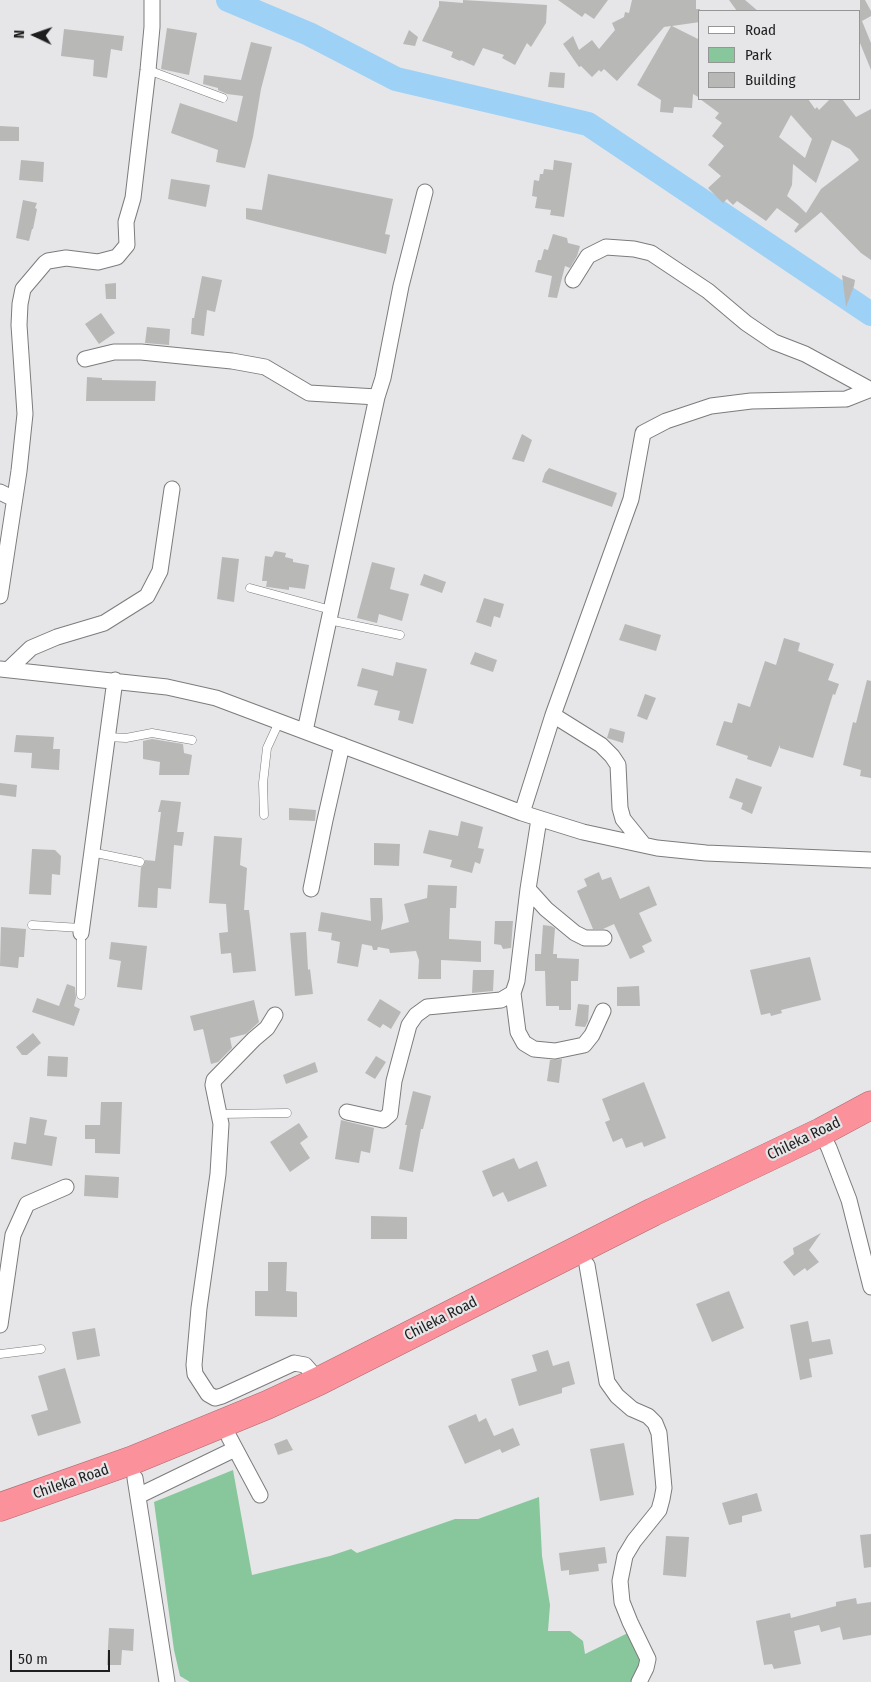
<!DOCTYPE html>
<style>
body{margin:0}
#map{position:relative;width:871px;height:1682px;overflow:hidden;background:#e6e6e8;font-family:"Fira Sans Condensed",sans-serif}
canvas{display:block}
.legend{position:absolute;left:698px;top:10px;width:162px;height:90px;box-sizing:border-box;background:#e6e6e8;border:1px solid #969697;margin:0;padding:6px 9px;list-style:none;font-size:15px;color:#1e1e1e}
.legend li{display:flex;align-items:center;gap:10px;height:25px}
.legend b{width:25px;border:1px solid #969697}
.north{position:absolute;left:10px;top:10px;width:50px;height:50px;-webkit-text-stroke:4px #e6e6e8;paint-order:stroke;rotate:273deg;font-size:14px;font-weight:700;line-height:20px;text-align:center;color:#1e1e1e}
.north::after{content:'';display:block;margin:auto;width:18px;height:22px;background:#1e1e1e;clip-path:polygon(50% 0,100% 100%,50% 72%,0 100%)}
.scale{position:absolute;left:10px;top:1650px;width:100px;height:22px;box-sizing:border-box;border:2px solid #1e1e1e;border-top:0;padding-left:6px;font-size:15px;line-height:18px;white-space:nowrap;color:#1e1e1e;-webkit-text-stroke:4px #e6e6e8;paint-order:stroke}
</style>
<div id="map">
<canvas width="871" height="1682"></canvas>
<ul class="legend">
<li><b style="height:6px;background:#fff"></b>Road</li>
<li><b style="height:14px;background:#87c79b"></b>Park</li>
<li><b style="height:14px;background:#b8b8b7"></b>Building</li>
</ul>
<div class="north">N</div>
<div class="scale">50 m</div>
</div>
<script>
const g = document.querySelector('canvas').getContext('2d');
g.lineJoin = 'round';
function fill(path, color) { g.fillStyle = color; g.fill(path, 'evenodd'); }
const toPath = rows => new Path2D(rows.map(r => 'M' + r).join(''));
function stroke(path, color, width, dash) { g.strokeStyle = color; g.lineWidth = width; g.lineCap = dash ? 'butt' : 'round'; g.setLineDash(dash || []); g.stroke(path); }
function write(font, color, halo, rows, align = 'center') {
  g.font = font + ' "Fira Sans Condensed",sans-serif'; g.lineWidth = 4.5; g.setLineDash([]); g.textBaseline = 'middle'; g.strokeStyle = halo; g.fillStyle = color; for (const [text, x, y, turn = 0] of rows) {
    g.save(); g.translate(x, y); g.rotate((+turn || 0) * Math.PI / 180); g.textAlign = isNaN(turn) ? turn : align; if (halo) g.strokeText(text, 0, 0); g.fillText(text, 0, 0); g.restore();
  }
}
fill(toPath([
 [233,1470,252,1575,330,1556,351,1549,357,1553,455,1519,478,1519,539,1497,542,1556,550,1605,548,1631,570,1631,583,1641,585,1654,632,1631,646,1662,636,1682,190,1682,180,1676,174,1650,154,1502]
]), '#87c79b');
stroke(toPath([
 [228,0,309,34,396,79,588,124,871,314]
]), '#9ed1f6', 24);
fill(toPath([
 [463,0,547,5,546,23,531,47,527,43,515,65,502,58,504,55,483,48,474,66,461,60,460,61,451,57,453,52,422,41,439,6,439,1,463,3],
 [558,0,608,0,594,19,585,13,582,17],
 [632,0,696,0,696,9,700,9,700,22,672,26,700,40,700,98,693,94,692,108,674,107,673,113,660,112,661,100,637,85,671,26,664,27,617,81,604,69,601,72,599,70,592,77,581,66,579,67,563,44,573,36,579,50,592,40,599,49,615,30,612,23,624,17,625,12,629,13],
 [729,0,745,0,758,11,737,11],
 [860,0,865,0,871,11,871,16,862,21,871,43,871,70,860,43],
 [167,28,197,33,189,75,161,69],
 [64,29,124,36,122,51,111,49,107,78,93,76,94,60,61,56],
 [409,30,418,37,415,46,403,44],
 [251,42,272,47,261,89,253,137,245,168,216,162,218,150,171,133,180,103,237,122,243,96,227,94,218,90,218,88,203,84,204,75,241,80],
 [550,72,565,73,564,88,548,87],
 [700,99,808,99,815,109,817,107,819,110,830,99,842,99,856,117,871,109,871,260,861,253,821,212,796,233,794,231,799,224,777,208,766,221,737,201,733,205,727,199,723,203,708,188,721,176,708,165,724,146,712,136,722,123,715,118,719,113],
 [791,115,812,139,805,158,779,137],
 [832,140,850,149,859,160,821,189,806,213,799,206,787,196,792,185,793,164,816,183],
 [0,126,19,127,19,141,0,141],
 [21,160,44,162,43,182,19,180],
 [554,160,572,163,564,217,550,215,551,210,535,208,537,197,532,196,534,180,539,181,540,174,543,174,544,169,553,170],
 [268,174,393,199,385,234,390,235,386,254,246,219,246,208,262,210],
 [171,179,210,185,206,207,168,199],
 [23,200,37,203,35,208,37,209,33,229,32,229,29,241,16,238],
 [553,234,567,238,568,243,580,246,577,256,570,268,565,266,557,298,548,297,552,276,535,272,538,260,541,260,544,249,548,250],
 [842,275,855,280,854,286,846,307],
 [202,276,222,280,215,312,207,310,204,336,191,334,192,318,194,318],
 [116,283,116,299,106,299,105,284],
 [101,313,115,333,99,344,85,324],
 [147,327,170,329,169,345,145,343],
 [87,377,102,378,102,380,156,381,155,401,86,401],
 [522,434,532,440,524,462,512,459],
 [549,468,617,493,612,507,542,482,545,473],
 [275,551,286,553,285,557,293,559,293,562,309,565,305,589,289,587,289,590,268,587,266,587,267,581,262,581,265,556,272,557],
 [222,557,239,559,234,602,217,599],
 [372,562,395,568,390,589,409,594,402,621,379,614,377,623,357,618],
 [424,574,446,582,442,593,420,585],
 [484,598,504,604,500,618,494,616,491,627,476,622],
 [625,624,661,635,656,651,619,640],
 [784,638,800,643,798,651,834,664,828,680,839,684,835,695,833,694,813,758,780,748,780,745,771,767,747,759,748,756,716,745,724,721,732,723,738,703,750,707,765,661,776,665],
 [475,652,497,660,493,672,470,664],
 [396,662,427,669,413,724,398,720,400,711,374,705,378,691,357,686,362,668,393,676],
 [867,680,871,681,871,778,860,776,861,770,843,765,853,722,856,723],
 [645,694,656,698,647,720,637,716],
 [610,728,625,732,623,743,607,738],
 [16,735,54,737,53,749,60,749,59,770,31,768,32,753,14,752],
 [152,739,183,744,184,753,192,755,189,775,159,775,160,762,143,759,143,741],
 [736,778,762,787,752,814,741,809,743,803,729,798],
 [0,783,17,785,16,797,0,795],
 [161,800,181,802,177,832,184,832,182,846,174,845,171,889,158,888,157,908,138,907,141,867,144,865,145,860,155,861,161,812,158,812],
 [289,808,316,810,315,821,289,820],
 [461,821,483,827,478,848,484,849,480,864,475,862,472,873,450,867,452,860,423,853,429,830,458,836],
 [214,836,242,838,240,865,247,868,244,910,249,910,256,971,233,973,231,953,221,954,219,933,228,932,226,904,209,903],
 [374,843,400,844,399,866,374,865],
 [32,849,55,850,61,856,60,875,52,874,51,895,29,894],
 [599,872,602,880,611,877,620,899,649,886,657,905,639,913,652,941,642,946,645,952,630,959,614,924,603,929,593,929,577,891,587,886,584,879],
 [428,885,457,886,456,908,450,908,449,939,481,941,481,962,441,960,441,979,418,979,419,960,416,951,390,953,389,949,378,947,377,950,373,950,372,946,362,944,358,967,337,963,340,942,331,940,332,933,318,931,321,912,371,921,370,898,382,898,383,919,381,930,409,922,404,904,427,898],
 [495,921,513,921,511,948,503,949,501,945,494,944],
 [543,925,551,926,555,928,553,954,557,954,557,958,579,959,578,981,571,981,571,1010,559,1010,559,1006,546,1006,545,971,535,971,535,954,541,954],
 [1,927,26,929,24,957,19,957,18,968,0,966],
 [306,932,308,970,310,969,313,994,295,996,290,933],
 [111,942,147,946,142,990,117,987,121,961,109,959],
 [810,957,821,1000,781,1010,782,1013,771,1016,770,1013,761,1015,750,970],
 [473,970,494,970,493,991,472,993],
 [67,984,75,987,76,998,74,1006,80,1009,74,1026,32,1012,37,998,59,1006],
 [639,986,640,1006,617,1006,617,987],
 [380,999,401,1012,391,1029,383,1024,380,1028,367,1020],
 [254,1000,259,1022,246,1034,230,1038,232,1048,218,1062,211,1064,203,1029,194,1031,190,1016],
 [578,1004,589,1005,588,1021,585,1027,575,1026],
 [33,1033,41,1043,27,1055,22,1055,16,1047],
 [48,1056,68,1057,67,1077,47,1076],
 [376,1056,386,1062,375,1079,365,1073],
 [562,1059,559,1083,547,1081,550,1060],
 [315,1062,318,1072,286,1084,283,1075],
 [644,1082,666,1138,644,1147,642,1142,626,1148,622,1138,613,1142,605,1122,610,1120,602,1099],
 [413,1091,431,1096,423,1129,421,1129,413,1172,399,1169,407,1125,405,1125],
 [101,1102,122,1102,120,1154,95,1153,95,1139,85,1139,85,1125,100,1125],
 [30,1117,47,1120,44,1135,57,1137,52,1166,11,1159,14,1142,26,1144],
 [341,1120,374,1128,370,1153,361,1151,359,1163,335,1159],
 [299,1123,308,1137,300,1143,310,1158,290,1172,270,1142],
 [514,1158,519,1169,537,1161,547,1186,508,1202,503,1192,493,1197,482,1171],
 [85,1175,119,1177,118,1198,84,1196],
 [371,1216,407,1217,407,1239,371,1239],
 [821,1233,809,1250,819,1262,807,1271,805,1268,794,1276,783,1262,794,1254,793,1248],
 [268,1262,287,1262,286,1291,297,1292,297,1317,255,1316,255,1291,268,1291],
 [729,1291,744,1328,712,1342,696,1304],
 [808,1321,812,1342,830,1339,833,1354,809,1359,812,1377,800,1380,790,1325],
 [95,1328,100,1356,77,1360,72,1332],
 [548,1350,553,1366,569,1361,575,1384,562,1388,562,1393,519,1406,511,1379,537,1371,532,1355],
 [65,1368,81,1423,38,1436,31,1415,48,1410,38,1376],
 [476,1414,479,1422,486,1418,494,1436,513,1428,520,1445,502,1453,500,1449,465,1464,448,1426],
 [287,1439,293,1450,278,1455,274,1444],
 [624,1443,634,1495,600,1501,590,1449],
 [757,1493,762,1511,742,1516,742,1522,729,1525,722,1503],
 [871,1534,871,1567,864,1568,860,1535],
 [666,1536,689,1537,686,1577,663,1575],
 [605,1547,607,1563,598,1564,599,1571,569,1575,569,1570,561,1571,559,1553],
 [856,1598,857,1604,871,1602,871,1635,843,1640,840,1627,821,1632,819,1625,794,1631,801,1664,774,1669,772,1664,764,1665,756,1621,790,1613,791,1618,836,1606,836,1602],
 [109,1628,134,1629,133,1651,122,1650,121,1665,107,1665]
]), '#b8b8b7');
const lane = toPath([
 [148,70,223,98],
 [250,588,331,610],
 [329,620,400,635],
 [107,737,126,738,152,733,192,740],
 [264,815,263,783,267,748,279,722],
 [91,852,140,862],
 [32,925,81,928],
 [81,933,81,995],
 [219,1114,287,1113],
 [0,1354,41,1349]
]);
const street = toPath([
 [573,280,588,256,606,247,634,249,651,253,708,291,746,323,774,342,805,354,871,390],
 [85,359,114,352,141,352,232,361,265,367,309,393,377,397],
 [0,492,14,499],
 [0,596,19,471,25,414,19,325,20,304,23,289,45,263,48,261,66,258,98,262,117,257,127,245,126,222,133,198,148,70,152,27,152,0],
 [0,669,167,687,216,698,522,813,583,832,657,848,706,853,871,860],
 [9,669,31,648,57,637,104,623,147,596,160,571,172,489],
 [553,715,601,745,612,756,618,765,620,808,623,819,644,845],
 [305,731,377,397,383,378,401,286,425,192],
 [522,813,553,715,631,499,643,433,666,421,711,406,751,401,846,399,869,390],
 [311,889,325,820,342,745],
 [528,889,546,909,575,933,585,938,604,938],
 [81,933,115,680],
 [513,993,518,1032,524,1043,534,1049,555,1051,584,1045,592,1035,603,1011],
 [275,1015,267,1028,254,1039,214,1080,213,1085,221,1124,218,1174,199,1308,194,1365,195,1374,208,1394,215,1398,222,1396,294,1363,305,1365,319,1381],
 [347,1112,383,1120,390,1114,394,1081,409,1025,416,1015,427,1007,501,1000,513,993,517,981,528,889,539,819],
 [821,1132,829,1148,849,1200,871,1287],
 [587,1265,607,1382,617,1396,632,1409,648,1416,655,1423,659,1433,664,1488,662,1499,659,1510,634,1541,625,1556,620,1581,622,1602,630,1622,648,1659,646,1668,639,1682],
 [0,1325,13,1235,27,1204,66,1187],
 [229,1437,260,1495],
 [135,1478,167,1682],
 [138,1496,235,1449]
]);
const highway = toPath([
 [0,1507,133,1460,267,1405,319,1381,653,1212,821,1132,871,1105]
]);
stroke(lane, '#7c7c7d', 9);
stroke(street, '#7c7c7d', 17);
stroke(highway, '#ad696f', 29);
stroke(lane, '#fff', 8);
stroke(street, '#fff', 15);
stroke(highway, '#fa919b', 28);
write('15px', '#1e1e1e', '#e6e6e8', [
 ["Chileka Road",804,1139,-26],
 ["Chileka Road",441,1319,-27],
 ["Chileka Road",71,1482,-19]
]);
</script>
